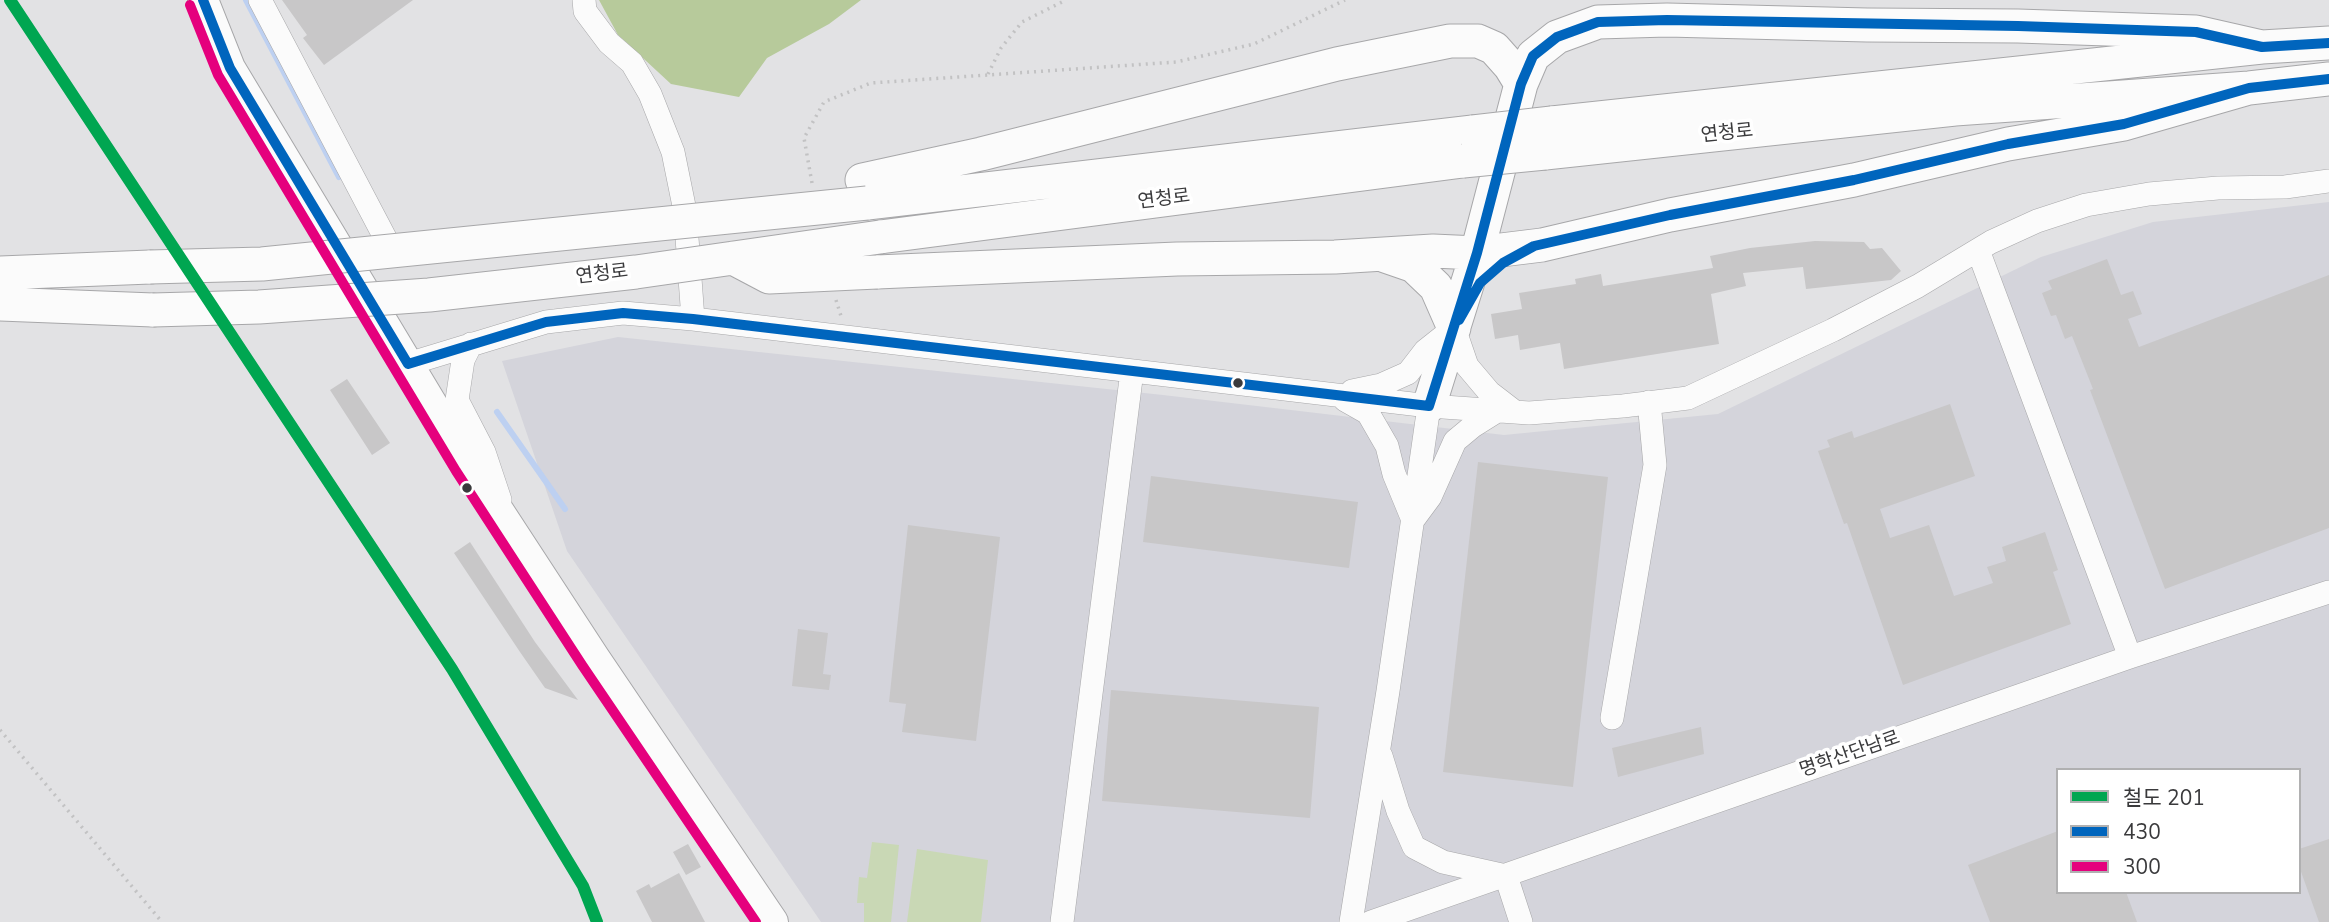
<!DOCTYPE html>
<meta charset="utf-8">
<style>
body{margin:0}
#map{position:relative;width:2329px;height:922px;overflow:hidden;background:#e2e2e4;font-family:"Nunito Sans","Noto Sans KR",sans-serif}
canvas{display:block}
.legend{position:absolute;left:2056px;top:768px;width:245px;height:126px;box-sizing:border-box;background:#fff;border:2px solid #b0b0b1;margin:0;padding:9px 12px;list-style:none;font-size:21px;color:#3a3a3c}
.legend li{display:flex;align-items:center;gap:14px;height:35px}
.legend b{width:35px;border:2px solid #b0b0b1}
</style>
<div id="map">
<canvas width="2329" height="922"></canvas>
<ul class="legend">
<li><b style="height:9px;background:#00a651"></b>철도 201</li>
<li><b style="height:9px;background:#0065bd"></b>430</li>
<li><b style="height:9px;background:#e5007d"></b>300</li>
</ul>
</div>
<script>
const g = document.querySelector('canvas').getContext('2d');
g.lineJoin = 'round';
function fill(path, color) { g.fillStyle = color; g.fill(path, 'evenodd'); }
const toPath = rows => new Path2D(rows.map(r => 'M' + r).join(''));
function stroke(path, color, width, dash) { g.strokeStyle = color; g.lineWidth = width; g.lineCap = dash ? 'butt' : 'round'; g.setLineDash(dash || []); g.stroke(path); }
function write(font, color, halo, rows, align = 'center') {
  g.font = font + ' "Nunito Sans","Noto Sans KR",sans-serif'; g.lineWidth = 7; g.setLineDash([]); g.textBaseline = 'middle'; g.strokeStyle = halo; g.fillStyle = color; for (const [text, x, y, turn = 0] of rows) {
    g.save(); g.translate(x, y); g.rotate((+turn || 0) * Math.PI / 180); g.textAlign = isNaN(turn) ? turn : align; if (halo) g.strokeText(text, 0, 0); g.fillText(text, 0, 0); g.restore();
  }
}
fill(toPath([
 [2329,202,2329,922,821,922,567,551,502,361,618,337,1163,395,1504,435,1718,414,2041,257,2153,222],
 [2058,770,2299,770,2299,892,2058,892]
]), '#d4d4db');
fill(toPath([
 [872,842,899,845,891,922,864,922,864,903,857,903,859,877,867,878],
 [917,849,988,860,981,922,907,922]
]), '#c9d8b5');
fill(toPath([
 [599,0,861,0,829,24,767,58,739,97,671,84,618,35]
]), '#b7ca9b');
stroke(toPath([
 [246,0,339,177],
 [497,412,565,509]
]), '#bdd0f1', 6);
fill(toPath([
 [282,0,413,0,324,65,303,38,307,35],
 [1815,241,1864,242,1870,249,1882,248,1901,271,1891,280,1806,289,1803,267,1743,273,1746,286,1711,294,1719,344,1564,369,1560,343,1520,350,1518,335,1495,339,1491,314,1522,309,1519,293,1576,284,1575,279,1601,274,1603,286,1713,268,1710,256,1750,248],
 [2107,259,2121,295,2133,291,2142,314,2128,319,2139,347,2329,275,2329,528,2165,589,2090,390,2093,389,2072,336,2065,339,2056,315,2051,316,2042,293,2052,289,2048,281],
 [347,379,390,443,372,455,330,390],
 [1950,404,1975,476,1880,509,1890,538,1929,525,1954,596,1993,583,1987,567,2006,561,2002,547,2045,532,2058,570,2053,572,2071,624,1903,685,1847,523,1844,524,1818,451,1830,447,1827,440,1852,431,1854,438],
 [1478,462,1608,477,1573,787,1443,772],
 [1151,476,1358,502,1349,568,1143,542],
 [908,525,1000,537,976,741,902,732,906,704,889,702],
 [470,542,535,642,578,700,545,688,520,652,454,553],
 [798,629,828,633,823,674,831,675,829,690,792,686],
 [1111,690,1319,707,1310,818,1102,801],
 [1701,727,1704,754,1618,777,1612,748],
 [2058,831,2058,892,2126,892,2137,922,1990,922,1968,865],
 [2329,839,2329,922,2319,922,2299,866,2299,849],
 [688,844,701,867,686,875,673,852],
 [679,873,705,922,652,922,636,891,649,884,651,888]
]), '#c8c7c8');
const minor = toPath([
 [260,0,392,251],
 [584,0,585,11,609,43,632,63,650,94,673,152,685,211,693,319],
 [1978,250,2130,657],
 [471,344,463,360,457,400,484,452,500,500],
 [408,364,546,322,623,313,693,319,1429,406,1529,413,1623,406,1688,398,1833,330,1918,286,1991,242,2037,221,2086,205,2149,194,2218,188,2285,187,2329,181],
 [1352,391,1381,385,1408,373,1425,351,1454,328,1467,366,1489,392,1515,412],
 [1345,400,1368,413,1387,446,1394,474,1413,520,1430,497,1455,441,1473,426,1497,411],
 [1612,718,1655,465,1649,402],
 [1381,756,1398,811,1414,847,1443,862,1506,876,1521,922],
 [1062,922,1132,371],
 [1351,922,1388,691,1429,406],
 [1371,922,2130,657,2329,592]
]);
const major = toPath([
 [203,0,230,68,468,464,594,657,773,922]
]);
const highway = toPath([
 [1552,123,2262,47,2329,43],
 [1545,153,1955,109,2249,88,2329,79],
 [862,180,981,154,1337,64,1450,41,1478,41,1494,48,1510,66,1521,84],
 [867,203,1473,132],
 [880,237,1463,161],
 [1385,256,1414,266,1436,287,1454,328],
 [877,272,1177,259,1335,257,1433,251,1477,253,1542,245,1670,215,1854,180,2008,144,2124,124,2249,88],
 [0,273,150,267],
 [0,304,153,310],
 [1429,406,1477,253,1521,84,1533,56,1557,37,1598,22,1667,20,1867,25,2018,26,2196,32,2262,47]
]);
stroke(minor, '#a7a7a9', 24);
stroke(major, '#a7a7a9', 32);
stroke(highway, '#a7a7a9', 35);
stroke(toPath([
 [988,74,1001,48,1022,22,1066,0],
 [812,183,804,138,824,102,871,83,1176,62,1254,44,1345,0],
 [836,300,841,316],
 [0,730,162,922]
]), '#c2c2c3', 3.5, [2, 5]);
stroke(minor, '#fbfbfb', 23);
stroke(major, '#fbfbfb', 30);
stroke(highway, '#fbfbfb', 33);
const highwayBridge = toPath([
 [1473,132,1552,123],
 [1463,161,1545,153],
 [733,258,769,277,877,272],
 [150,267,262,264,867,203],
 [153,310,259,307,429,295,636,272,880,237]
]);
stroke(highwayBridge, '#a7a7a9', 35, []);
stroke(highwayBridge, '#fbfbfb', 33);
stroke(toPath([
 [203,0,230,68,408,364,546,322,623,313,693,319,1429,406,1477,253,1521,84,1533,56,1557,37,1598,22,1667,20,2018,26,2196,32,2262,47,2329,43],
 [1459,320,1480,283,1503,263,1534,246,1670,215,1854,180,2008,144,2124,124,2249,88,2329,79]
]), '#0065bd', 10);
stroke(toPath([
 [190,5,218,75,456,471,582,665,756,922]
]), '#e5007d', 10);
stroke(toPath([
 [10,0,452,669,583,886,597,922]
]), '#00a651', 12);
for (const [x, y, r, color] of [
 [1238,383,6,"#3a3a3c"],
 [467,488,6,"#3a3a3c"]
]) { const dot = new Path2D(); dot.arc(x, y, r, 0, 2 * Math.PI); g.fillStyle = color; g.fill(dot); stroke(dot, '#fff', 2.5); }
write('19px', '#3a3a3c', '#fff', [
 ["연청로",1727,134,-6],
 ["연청로",1164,200,-7],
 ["연청로",602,275,-7],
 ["명학산단남로",1850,755,-19]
]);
</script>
